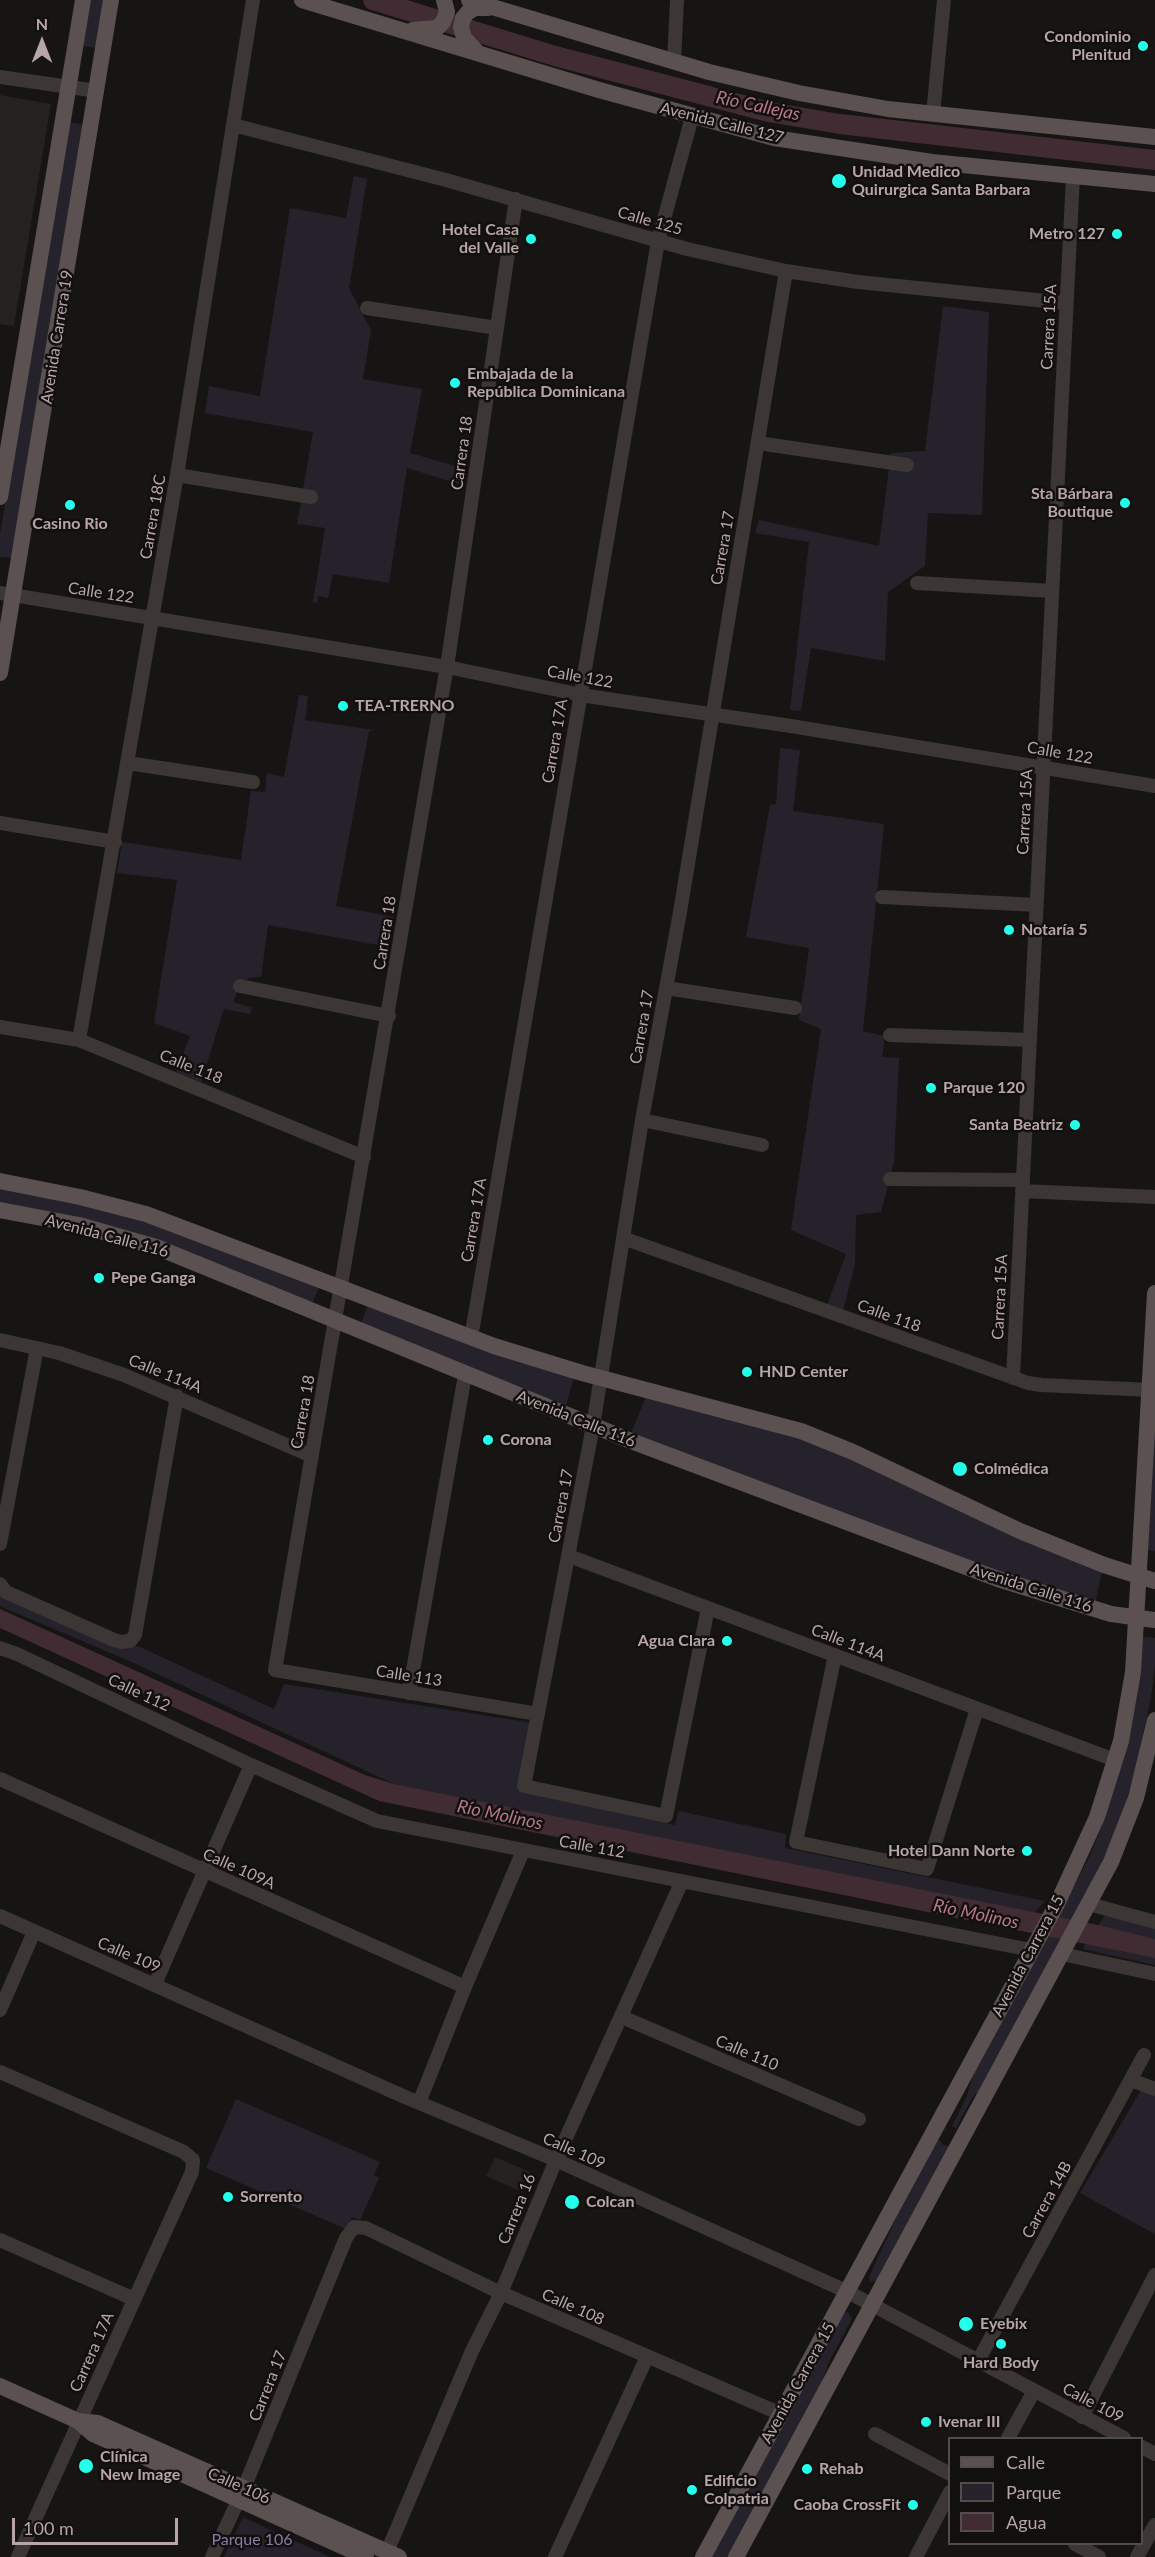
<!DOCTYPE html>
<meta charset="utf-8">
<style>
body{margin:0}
#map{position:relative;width:1155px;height:2557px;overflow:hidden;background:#171514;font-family:Lato,sans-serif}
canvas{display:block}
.legend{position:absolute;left:948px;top:2437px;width:195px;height:108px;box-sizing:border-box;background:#12100f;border:2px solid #544c4b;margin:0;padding:8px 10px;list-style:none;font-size:18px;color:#b8a5a6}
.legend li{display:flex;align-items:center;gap:12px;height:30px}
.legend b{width:30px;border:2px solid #544c4b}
.north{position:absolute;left:12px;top:12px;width:60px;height:60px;-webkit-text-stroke:4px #12100f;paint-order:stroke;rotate:0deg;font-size:16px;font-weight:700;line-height:24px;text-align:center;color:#b8a5a6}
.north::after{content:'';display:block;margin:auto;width:21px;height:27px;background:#b8a5a6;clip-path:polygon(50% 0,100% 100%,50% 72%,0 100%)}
.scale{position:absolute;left:12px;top:2518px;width:166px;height:27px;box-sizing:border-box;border:3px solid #b8a5a6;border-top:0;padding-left:8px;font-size:18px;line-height:21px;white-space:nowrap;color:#b8a5a6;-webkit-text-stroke:4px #12100f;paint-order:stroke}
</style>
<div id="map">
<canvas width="1155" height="2557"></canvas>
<ul class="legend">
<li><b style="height:8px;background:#5b5151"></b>Calle</li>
<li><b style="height:16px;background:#25222c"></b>Parque</li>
<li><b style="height:16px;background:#412c33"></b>Agua</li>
</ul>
<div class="north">N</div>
<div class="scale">100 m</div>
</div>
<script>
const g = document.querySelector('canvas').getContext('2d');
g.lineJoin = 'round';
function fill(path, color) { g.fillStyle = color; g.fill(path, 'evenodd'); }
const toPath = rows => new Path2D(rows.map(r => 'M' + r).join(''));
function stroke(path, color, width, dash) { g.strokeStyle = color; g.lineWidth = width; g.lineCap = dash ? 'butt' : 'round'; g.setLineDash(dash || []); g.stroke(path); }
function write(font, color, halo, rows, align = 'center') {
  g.font = font + ' Lato,sans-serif'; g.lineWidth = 5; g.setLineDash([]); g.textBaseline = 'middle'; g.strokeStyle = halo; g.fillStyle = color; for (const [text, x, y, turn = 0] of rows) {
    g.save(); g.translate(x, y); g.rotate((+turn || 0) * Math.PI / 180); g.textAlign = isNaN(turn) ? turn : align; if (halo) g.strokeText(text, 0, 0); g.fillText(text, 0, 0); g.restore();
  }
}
fill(toPath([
 [0,95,51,104,14,326,0,324],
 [495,2157,530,2172,522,2192,486,2176]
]), '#242120');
fill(toPath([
 [91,0,104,0,96,48,83,46],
 [69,122,84,125,12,558,0,557,0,534],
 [354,176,367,179,349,288,371,330,363,379,422,389,410,453,462,468,459,484,407,468,389,583,333,574,328,598,318,596,317,603,313,602,325,528,297,524,313,432,205,413,209,386,260,396,290,208,346,218],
 [943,306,989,312,982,515,928,513,925,566,888,592,885,661,811,648,801,711,790,710,809,542,755,533,759,520,879,546,891,453,925,451],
 [299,695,308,696,305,720,375,730,369,731,336,906,394,917,389,947,268,925,261,977,249,978,240,986,233,1002,252,1008,250,1014,224,1009,201,1082,176,1072,190,1036,154,1023,177,880,117,873,122,842,241,860,251,791,265,792,267,773,284,777],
 [780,748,800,750,793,811,884,824,863,1031,885,1036,882,1057,899,1058,894,1162,881,1212,856,1215,855,1264,843,1311,827,1305,846,1254,791,1230,821,1029,799,1020,809,948,746,937,770,805,776,804],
 [0,1187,127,1214,320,1285,312,1304,0,1204],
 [368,1304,574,1377,565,1409,360,1327],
 [646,1397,789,1434,871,1468,1102,1571,1095,1604,1034,1586,631,1433],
 [1155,1418,1155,1551,1147,1550],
 [0,1593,119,1642,140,1647,274,1709,284,1684,533,1723,525,1791,675,1825,679,1811,786,1834,785,1848,1045,1901,1033,1914,394,1784,134,1663,0,1606],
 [1143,1637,1155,1638,1155,1665,1151,1697,1137,1762,1119,1828,1073,1921,1058,1918,1089,1857,1104,1821],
 [1105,1915,1155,1927,1155,1939,1098,1926],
 [1048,1936,1061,1939,981,2089,972,2098,956,2128,952,2126,967,2096,973,2075],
 [1086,1943,1155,1958,1155,1965,1083,1949],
 [1141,2090,1155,2096,1155,2234,1080,2193],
 [236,2099,380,2162,374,2175,379,2178,360,2220,352,2217,346,2229,206,2168],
 [938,2139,943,2145,952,2146,879,2280,871,2282,869,2278,873,2268,898,2214],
 [848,2312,852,2319,829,2362,815,2399,730,2557,711,2557,843,2313],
 [243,2517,330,2557,224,2557]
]), '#25222c');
fill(toPath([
 [0,1609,365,1775,394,1784,1098,1925,1155,1939,1155,1958,379,1801,0,1628]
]), '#412c33');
stroke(toPath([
 [373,0,555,56,769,112,840,124,1155,160]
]), '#412c33', 20);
stroke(toPath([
 [674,62,677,0],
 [0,77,97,91],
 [933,114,944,0],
 [233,125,446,180,687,249,786,271,858,282,1066,303],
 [516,199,448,660,275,1670,538,1714],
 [367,308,497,328],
 [758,443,907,465],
 [177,475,311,497],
 [917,583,1052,591],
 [0,593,447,667,587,696,791,726,1155,786],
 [128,763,253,782],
 [0,823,115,842],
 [882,897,1037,905],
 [240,986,389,1016],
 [666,988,795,1008],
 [0,1027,79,1040,364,1157],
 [890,1035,1030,1040],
 [79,1040,177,475,253,0],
 [642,1120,762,1145],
 [890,1179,1023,1180],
 [1022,1191,1155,1197],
 [623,1238,1028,1383,1041,1385,1151,1390],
 [471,1338,658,241,692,117],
 [0,1340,59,1353,124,1375,312,1456],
 [1013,1378,1073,176],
 [0,1544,37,1348],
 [569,1556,1115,1760],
 [0,1584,6,1592,114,1640,121,1642,130,1641,135,1635,177,1396],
 [708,1608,666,1816,524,1786,593,1426,642,1120,680,912,786,271],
 [0,1648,17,1654,251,1765,377,1821,1031,1950],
 [835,1655,796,1842,927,1869,977,1709],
 [409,1693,465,1375],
 [0,1779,465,1987],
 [1089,1904,1155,1922],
 [0,1916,405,2097,556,2160,848,2292,1124,2438],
 [1062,1954,1155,1974],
 [155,1984,251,1765],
 [0,2010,34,1932],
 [622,2017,859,2119],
 [0,2072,184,2152,193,2160,192,2172,18,2557],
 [1131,2080,1155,2089],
 [419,2103,465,1987,523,1851],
 [0,2240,134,2299],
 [978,2361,1144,2055],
 [1082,2417,1155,2275],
 [875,2434,950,2474],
 [1008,2438,1034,2391],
 [1142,2447,1155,2454],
 [1075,2544,1099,2557],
 [387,2552,472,2351,501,2293,556,2160,682,1881],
 [212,2557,244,2488,346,2238,354,2227,366,2228,501,2293,781,2414],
 [555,2557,647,2357],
 [916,2557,950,2492],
 [1137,2557,1155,2525]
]), '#3c3635', 14);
stroke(toPath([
 [302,0,599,90,774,138,932,162,1155,184],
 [469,0,709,72,799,93,888,109,1155,137],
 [413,30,437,28,443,22,447,12,444,0],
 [478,53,464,38,461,27,463,18,468,12,475,8,488,8],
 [0,497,83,0],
 [0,673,111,0],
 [0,1181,80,1197,146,1214,494,1346,582,1373,801,1431,853,1452,1020,1531,1104,1565,1155,1581],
 [0,1210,79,1225,156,1247,631,1441,998,1579,1111,1614,1155,1620],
 [0,2386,78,2421,93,2434,366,2557],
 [78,2421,98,2423,399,2557],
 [703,2557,1057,1904,1097,1817,1121,1741,1133,1672,1155,1293],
 [736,2557,1111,1862,1136,1798,1155,1720]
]), '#5b5151', 16);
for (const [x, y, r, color] of [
 [1143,46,6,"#24ffec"],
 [839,181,8,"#24ffec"],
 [1117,234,6,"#24ffec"],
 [531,239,6,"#24ffec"],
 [455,383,6,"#24ffec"],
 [1125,503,6,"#24ffec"],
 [70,505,6,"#24ffec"],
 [343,706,6,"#24ffec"],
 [1009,930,6,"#24ffec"],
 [931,1088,6,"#24ffec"],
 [1075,1125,6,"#24ffec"],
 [99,1278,6,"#24ffec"],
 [747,1372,6,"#24ffec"],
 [488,1440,6,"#24ffec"],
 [960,1469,8,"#24ffec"],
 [727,1641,6,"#24ffec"],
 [1027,1851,6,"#24ffec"],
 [228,2197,6,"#24ffec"],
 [572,2202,8,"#24ffec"],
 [966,2324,8,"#24ffec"],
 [1001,2344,6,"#24ffec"],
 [926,2422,6,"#24ffec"],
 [86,2466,8,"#24ffec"],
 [807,2469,6,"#24ffec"],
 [692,2490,6,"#24ffec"],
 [913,2505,6,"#24ffec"]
]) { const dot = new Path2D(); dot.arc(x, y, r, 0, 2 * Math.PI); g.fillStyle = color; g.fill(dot); stroke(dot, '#12100f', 2); }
write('bold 16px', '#b8a5a6', '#12100f', [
 ["Condominio",1131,37,"right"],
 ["Plenitud",1131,55,"right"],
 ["Unidad Medico",852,172],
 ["Quirurgica Santa Barbara",852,190],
 ["Hotel Casa",519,230,"right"],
 ["del Valle",519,248,"right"],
 ["Metro 127",1105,234,"right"],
 ["Embajada de la",467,374],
 ["República Dominicana",467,392],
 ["Sta Bárbara",1113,494,"right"],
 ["Boutique",1113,512,"right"],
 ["Casino Rio",70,524,"center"],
 ["TEA-TRERNO",355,706],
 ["Notaría 5",1021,930],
 ["Parque 120",943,1088],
 ["Santa Beatriz",1063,1125,"right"],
 ["Pepe Ganga",111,1278],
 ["HND Center",759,1372],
 ["Corona",500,1440],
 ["Colmédica",974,1469],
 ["Agua Clara",715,1641,"right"],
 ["Hotel Dann Norte",1015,1851,"right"],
 ["Sorrento",240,2197],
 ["Colcan",586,2202],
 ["Eyebix",980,2324],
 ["Hard Body",1001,2363,"center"],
 ["Ivenar III",938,2422],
 ["Clínica",100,2457],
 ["New Image",100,2475],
 ["Rehab",819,2469],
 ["Edificio",704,2481],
 ["Colpatria",704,2499],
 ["Caoba CrossFit",901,2505,"right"]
], 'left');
write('16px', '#b8a5a6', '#12100f', [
 ["Avenida Calle 127",722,123,14],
 ["Calle 125",650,221,16],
 ["Carrera 15A",1049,327,-87],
 ["Avenida Carrera 19",57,337,-81],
 ["Carrera 18",462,453,-82],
 ["Carrera 18C",153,517,-80],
 ["Carrera 17",723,548,-80],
 ["Calle 122",101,593,9],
 ["Calle 122",580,677,10],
 ["Carrera 17A",555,741,-80],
 ["Calle 122",1060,753,10],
 ["Carrera 15A",1025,812,-87],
 ["Carrera 18",385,933,-81],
 ["Carrera 17",642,1027,-80],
 ["Calle 118",191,1067,22],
 ["Carrera 17A",474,1220,-80],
 ["Avenida Calle 116",107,1236,15],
 ["Carrera 15A",1000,1297,-87],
 ["Calle 118",889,1316,20],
 ["Calle 114A",165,1374,22],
 ["Carrera 18",303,1412,-80],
 ["Avenida Calle 116",576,1419,22],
 ["Carrera 17",561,1506,-79],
 ["Avenida Calle 116",1031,1588,18],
 ["Calle 114A",848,1643,21],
 ["Calle 113",409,1676,9],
 ["Calle 112",139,1693,25],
 ["Calle 112",592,1847,10],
 ["Calle 109A",239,1869,24],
 ["Calle 109",129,1955,23],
 ["Avenida Carrera 15",1028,1956,-62],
 ["Calle 110",747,2053,23],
 ["Calle 109",574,2151,24],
 ["Carrera 14B",1047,2200,-61],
 ["Carrera 16",517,2209,-68],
 ["Calle 108",573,2307,24],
 ["Carrera 17A",92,2352,-66],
 ["Avenida Carrera 15",798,2383,-61],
 ["Carrera 17",268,2386,-68],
 ["Calle 109",1093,2403,28],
 ["Calle 106",239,2486,24]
]);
write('16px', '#877aa5', '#12100f', [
 ["Parque 106",252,2540]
]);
write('italic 18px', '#b7788a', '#12100f', [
 ["Río Callejas",758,106,12],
 ["Río Molinos",500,1815,12],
 ["Río Molinos",976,1914,12]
]);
</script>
